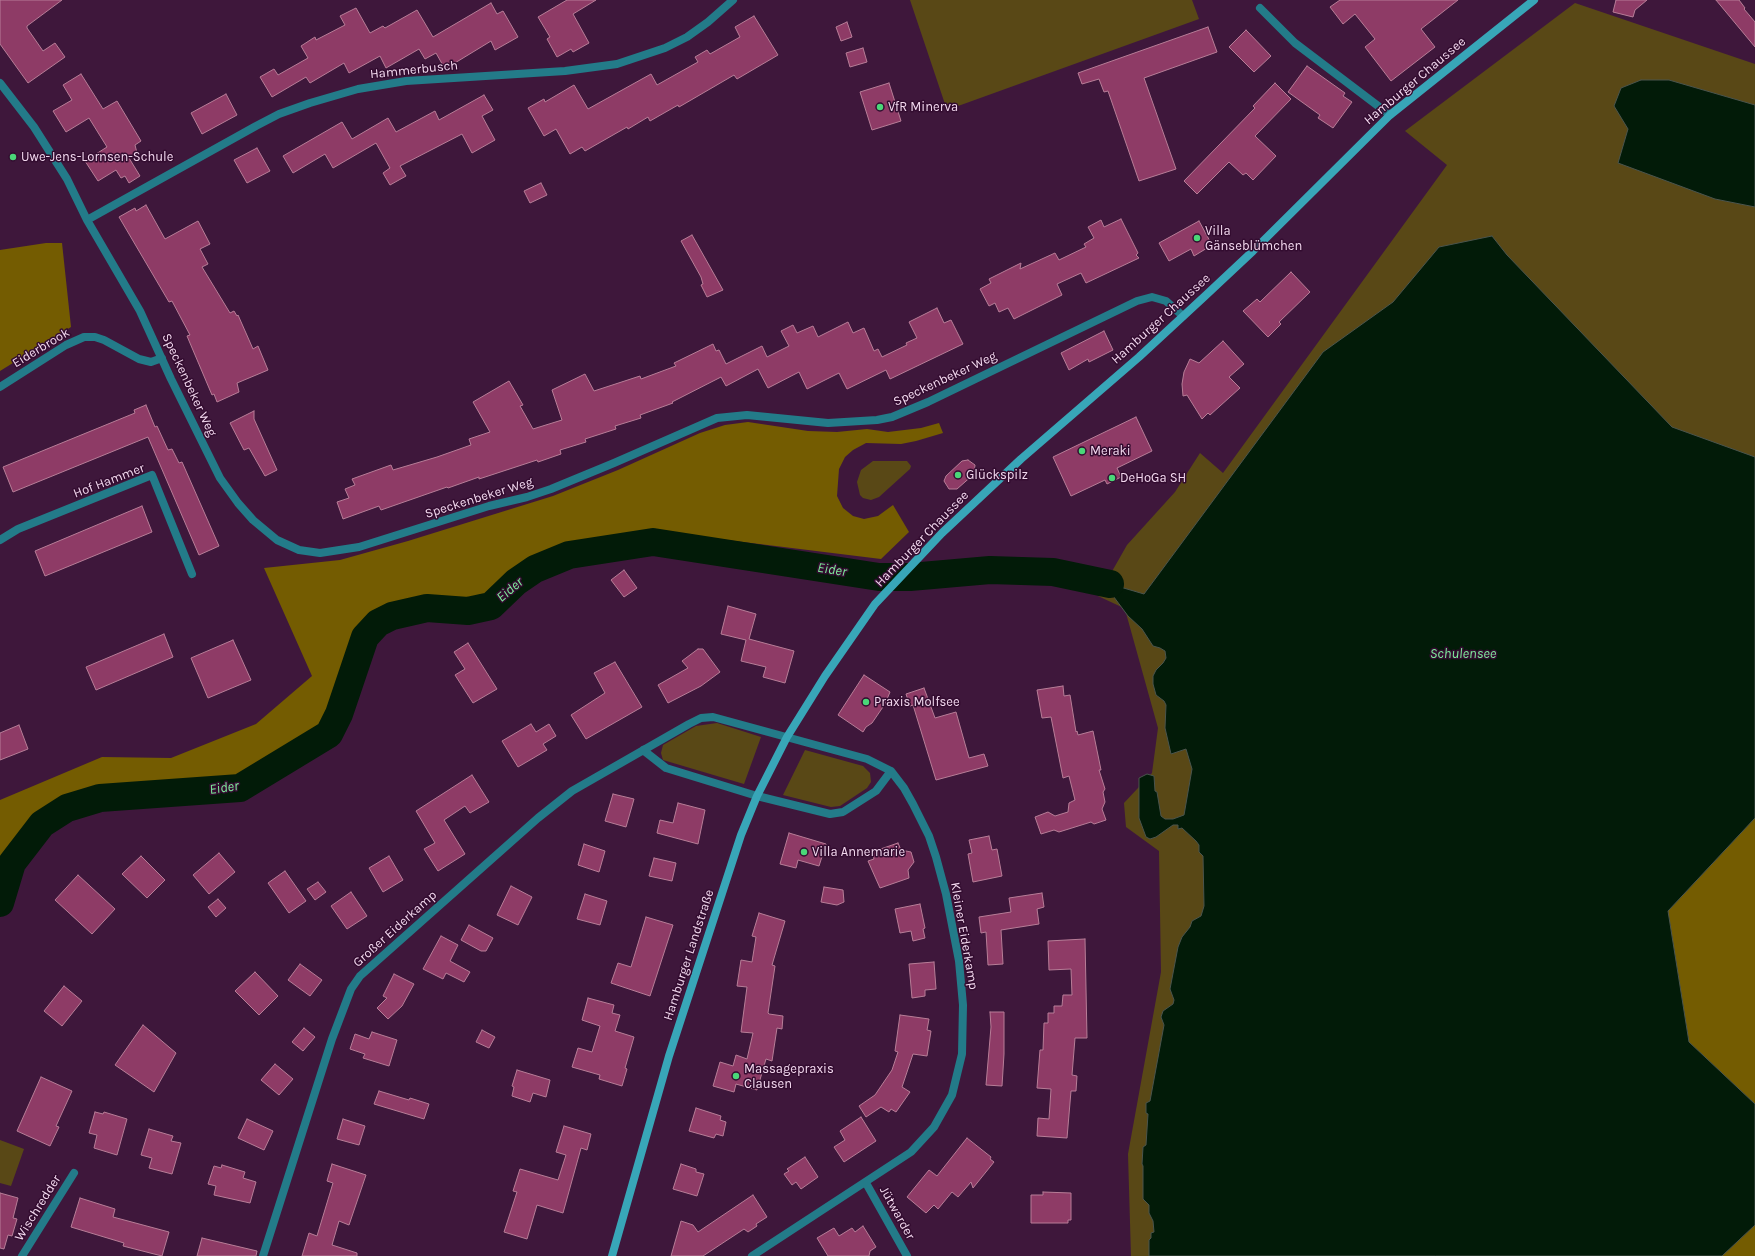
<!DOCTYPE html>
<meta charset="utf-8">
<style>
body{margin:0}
canvas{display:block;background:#3e173b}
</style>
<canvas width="1755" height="1256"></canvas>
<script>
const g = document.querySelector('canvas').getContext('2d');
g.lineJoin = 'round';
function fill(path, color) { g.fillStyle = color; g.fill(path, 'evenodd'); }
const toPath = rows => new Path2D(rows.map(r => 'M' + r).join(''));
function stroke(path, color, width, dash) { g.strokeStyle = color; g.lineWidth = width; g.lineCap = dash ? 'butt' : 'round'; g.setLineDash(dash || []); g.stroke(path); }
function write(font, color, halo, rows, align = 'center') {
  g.font = font + ' Karla,sans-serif'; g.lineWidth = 3; g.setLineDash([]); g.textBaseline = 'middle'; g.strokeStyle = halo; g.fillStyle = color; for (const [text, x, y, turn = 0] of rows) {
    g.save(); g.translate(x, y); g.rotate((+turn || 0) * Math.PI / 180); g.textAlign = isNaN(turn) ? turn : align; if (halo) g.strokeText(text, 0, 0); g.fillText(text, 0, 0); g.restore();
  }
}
fill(toPath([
 [910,0,1192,0,1199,19,947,110],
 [1575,3,1755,64,1755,1256,1131,1256,1128,1154,1161,972,1159,851,1126,827,1124,803,1152,773,1158,728,1126,613,1128,610,1098,596,1127,545,1175,492,1200,453,1223,473,1447,165,1405,131],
 [873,461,907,461,911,466,910,469,879,497,871,500,863,498,860,495,857,482,861,470],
 [717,723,761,737,744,784,663,760,661,753,663,745,696,726],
 [805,750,863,766,870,773,871,782,867,788,840,806,831,807,783,795],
 [0,1140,24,1149,11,1186,0,1183]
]), '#594816');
fill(toPath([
 [46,243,62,243,71,327,0,371,0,250],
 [748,422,808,431,837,432,867,429,888,432,921,428,939,423,943,433,916,441,901,444,866,443,853,450,845,457,839,469,837,496,843,508,853,516,864,519,878,516,893,505,909,532,881,559,654,531,537,556,489,597,467,600,425,596,392,603,373,617,352,636,328,719,304,735,279,756,239,776,209,781,104,787,64,798,37,814,3,861,0,868,0,800,102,757,171,758,256,724,312,676,264,568,340,560,408,541,553,496,618,470,700,433,725,425],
 [1755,818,1755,1104,1689,1042,1668,911],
 [1755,1225,1755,1256,1722,1256,1748,1232]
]), '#745c01');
const water = toPath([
 [1641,80,1669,80,1755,105,1755,207,1715,199,1618,163,1628,129,1614,106,1621,88,1641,80],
 [1492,236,1507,255,1672,427,1755,457,1755,818,1668,911,1689,1042,1755,1104,1755,1225,1722,1256,1149,1256,1149,1240,1151,1238,1151,1233,1154,1232,1153,1221,1149,1213,1149,1205,1143,1199,1143,1166,1142,1164,1143,1147,1146,1145,1148,1114,1146,1113,1146,1103,1150,1101,1164,1025,1161,1017,1163,1011,1173,1004,1174,1000,1170,989,1178,947,1182,937,1190,927,1192,921,1201,916,1204,906,1203,856,1199,852,1199,845,1196,841,1182,828,1178,829,1178,825,1173,825,1156,837,1150,839,1146,837,1139,818,1139,778,1147,774,1154,776,1155,791,1157,792,1161,816,1165,819,1173,819,1184,815,1192,769,1186,749,1171,754,1165,728,1166,705,1164,701,1156,695,1153,684,1153,676,1156,670,1163,663,1166,658,1165,651,1160,648,1153,646,1142,629,1128,616,1108,589,1110,584,1144,594,1323,352,1393,302,1439,247,1492,236]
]);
fill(water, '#021b08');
stroke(water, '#4a544d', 1);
stroke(toPath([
 [0,903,12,863,42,824,67,808,100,798,240,788,329,734,339,714,365,637,378,623,392,616,427,608,468,611,491,606,516,582,535,569,569,555,653,542,879,577,910,577,990,570,1053,572,1110,584]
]), '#021b08', 28);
const building = toPath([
 [0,0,62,0,27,26,27,28,43,51,55,43,65,57,28,83,0,44,0,0],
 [567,0,596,0,573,14,589,43,573,52,571,49,557,57,547,39,550,37,538,17,567,0],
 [1340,0,1458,0,1421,29,1435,47,1391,81,1365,47,1375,39,1355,14,1343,24,1330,7,1340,0],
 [1616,0,1647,0,1635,10,1633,17,1613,12,1616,0],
 [1716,0,1739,0,1745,8,1744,9,1755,22,1755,47,1716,0],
 [491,3,497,14,503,11,518,37,495,50,491,41,445,69,436,53,425,59,419,49,386,68,380,56,349,73,344,63,310,83,306,77,272,97,260,77,274,69,278,75,308,58,301,46,315,37,316,40,345,25,340,16,356,8,370,33,383,26,385,28,417,10,433,37,491,3],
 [754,16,778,55,737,79,734,75,679,107,678,105,650,121,648,117,628,129,627,127,585,151,582,147,570,154,556,129,544,136,528,108,544,99,545,102,574,85,588,109,651,74,657,85,698,62,695,57,707,50,710,54,740,37,735,27,754,16],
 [847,22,852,37,841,41,836,27,847,22],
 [1208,27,1217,52,1144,78,1176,169,1139,181,1108,91,1104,92,1099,79,1082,84,1078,73,1208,27],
 [1246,30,1271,56,1254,72,1229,47,1246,30],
 [863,48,867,62,850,67,846,53,863,48],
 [1307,66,1345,93,1343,96,1352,102,1333,128,1318,118,1320,115,1288,92,1307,66],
 [81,74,103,109,117,101,141,141,135,145,137,153,129,158,140,176,129,183,125,176,121,178,116,170,98,181,85,161,107,147,89,118,66,132,53,111,72,100,63,85,81,74],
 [889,83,901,121,872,130,860,92,889,83],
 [1275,83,1291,99,1255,136,1276,156,1253,180,1246,173,1243,175,1229,162,1197,194,1184,181,1255,108,1253,106,1275,83],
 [226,94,237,115,202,134,191,113,226,94],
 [484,95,493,110,482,116,495,140,472,153,462,134,400,166,406,176,390,185,383,173,390,168,376,143,333,168,325,154,293,173,283,156,342,122,352,139,388,118,396,132,435,111,439,120,484,95],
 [257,148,270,171,247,183,234,160,257,148],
 [541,183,547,195,530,203,524,191,541,183],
 [146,205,165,239,198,221,210,244,200,249,208,264,202,267,230,313,234,311,237,316,238,315,253,349,258,346,268,370,237,383,239,392,217,402,214,394,212,395,187,336,190,335,172,301,169,302,119,217,135,208,136,211,146,205],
 [1121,219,1138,253,1136,255,1139,258,1086,283,1081,273,1057,284,1062,295,1014,319,1008,308,999,312,995,303,989,306,980,289,991,283,989,279,1021,263,1020,269,1055,253,1059,260,1086,247,1084,244,1094,238,1088,227,1101,220,1104,227,1121,219],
 [1199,221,1212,245,1194,256,1191,249,1169,261,1159,243,1199,221],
 [692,235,723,290,707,297,701,285,703,284,701,277,681,241,692,235],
 [1291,272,1310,292,1279,322,1281,324,1268,337,1243,311,1257,299,1260,302,1291,272],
 [937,308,944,323,951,320,963,344,890,379,886,370,847,389,839,373,807,389,799,372,768,388,758,369,726,386,721,377,672,402,673,403,640,415,641,418,615,426,616,429,585,439,586,442,560,450,561,454,538,462,537,460,479,479,479,477,448,488,447,487,381,510,379,506,343,519,337,502,349,498,345,489,355,485,352,479,391,465,393,470,437,457,471,445,469,439,490,432,473,402,509,381,523,405,520,406,533,429,562,420,552,390,585,374,594,391,640,376,641,379,676,366,674,363,713,344,716,351,719,350,726,364,762,346,767,357,789,346,781,331,793,325,797,333,813,326,818,337,848,322,853,333,864,328,874,351,878,349,882,357,907,345,906,343,917,338,909,322,937,308],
 [1104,331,1113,350,1089,362,1088,359,1069,370,1061,353,1104,331],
 [1223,341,1244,364,1229,377,1240,388,1210,415,1208,413,1202,419,1187,395,1183,396,1182,384,1184,372,1190,359,1199,363,1223,341],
 [146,405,155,427,157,426,168,450,172,449,179,463,182,462,219,546,199,555,148,437,13,492,3,467,135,413,134,410,146,405],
 [254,411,254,419,277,470,265,476,249,448,244,450,230,423,254,411],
 [1136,417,1152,451,1117,468,1121,477,1107,484,1105,480,1071,496,1053,457,1136,417],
 [968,460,975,465,974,474,957,489,949,489,944,481,946,476,962,461,968,460],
 [142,506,152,532,45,576,35,551,142,506],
 [624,570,637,588,624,597,611,580,624,570],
 [728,606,756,614,749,639,794,651,785,683,763,677,766,667,741,661,746,640,721,634,728,606],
 [164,634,173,657,96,690,86,667,164,634],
 [233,640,251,680,208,698,191,658,233,640],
 [468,643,497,689,473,703,455,675,465,669,454,652,468,643],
 [698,649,703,649,720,672,701,686,668,703,658,685,688,668,682,661,698,649],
 [615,662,642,707,586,739,571,715,605,693,594,673,615,662],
 [864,675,890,692,885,704,872,723,866,727,863,732,838,715,864,675],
 [1063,686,1064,696,1070,695,1076,732,1077,731,1078,735,1093,731,1101,770,1099,770,1105,789,1103,792,1105,802,1102,809,1106,820,1094,824,1091,822,1059,832,1054,830,1041,834,1035,817,1048,812,1055,816,1068,812,1069,803,1075,800,1069,776,1063,778,1051,717,1042,718,1037,690,1063,686],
 [924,688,935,718,956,712,969,758,984,754,988,766,936,780,913,705,910,706,906,694,924,688],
 [531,724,536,732,549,724,556,736,543,744,547,750,518,767,502,741,531,724],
 [19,725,28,749,0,760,0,733,19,725],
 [472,775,489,802,470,813,465,806,444,820,465,854,438,871,424,849,435,843,416,811,472,775],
 [613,794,634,799,626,827,605,821,613,794],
 [678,803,705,810,698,844,657,833,660,820,673,823,678,803],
 [789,833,826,844,819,866,798,860,796,868,780,864,789,833],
 [989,836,992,850,997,849,1002,876,973,882,968,854,972,853,969,840,989,836],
 [898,843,901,850,911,852,914,862,908,870,909,878,880,888,868,861,874,859,872,852,898,843],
 [584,844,605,851,599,872,578,865,584,844],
 [219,853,235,872,209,894,193,875,219,853],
 [141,856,165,880,147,898,122,874,141,856],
 [389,856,403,880,383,892,369,868,389,856],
 [654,858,676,863,672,881,649,876,654,858],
 [285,871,306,901,289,913,268,883,285,871],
 [78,875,115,909,92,934,55,900,78,875],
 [318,882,326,892,315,900,307,889,318,882],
 [511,886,532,897,518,925,497,915,511,886],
 [824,887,843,890,844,902,837,905,821,902,824,887],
 [351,892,367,916,347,929,331,906,351,892],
 [1042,893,1044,907,1037,909,1039,924,1001,930,1003,964,988,965,986,932,981,933,979,917,1011,912,1009,898,1042,893],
 [585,894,607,901,600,925,577,919,585,894],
 [218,899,226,908,216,917,208,907,218,899],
 [920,904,925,928,923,929,925,938,913,941,911,931,900,933,895,909,920,904],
 [759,913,785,921,772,965,775,966,768,1013,769,1014,783,1016,782,1029,777,1028,772,1061,766,1059,757,1090,736,1084,734,1092,713,1086,720,1062,733,1066,736,1055,747,1059,753,1033,741,1032,747,987,737,986,741,960,752,962,756,937,752,936,759,913],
 [646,917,673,925,650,996,611,983,618,963,631,967,646,917],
 [469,925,493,938,486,951,481,951,461,940,469,925],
 [441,936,458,945,450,961,470,972,464,982,446,973,443,979,423,969,441,936],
 [1085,939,1087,1038,1075,1038,1072,1075,1077,1076,1076,1091,1071,1091,1067,1138,1037,1136,1038,1118,1049,1119,1051,1089,1037,1088,1040,1050,1043,1050,1044,1023,1048,1023,1048,1013,1054,1013,1054,1006,1062,1006,1063,995,1072,995,1071,969,1049,970,1048,941,1085,939],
 [934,962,936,989,925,990,925,996,912,998,909,964,934,962],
 [300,964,322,980,310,996,288,980,300,964],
 [255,972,278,996,259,1015,235,991,255,972],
 [394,974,414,984,402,1006,388,1019,377,1008,387,998,383,996,394,974],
 [64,986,82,1001,62,1026,44,1011,64,986],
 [588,998,614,1005,612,1013,620,1015,615,1031,634,1037,625,1068,627,1069,622,1086,599,1079,600,1075,572,1067,578,1048,592,1052,600,1026,582,1020,588,998],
 [990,1012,1004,1012,1004,1054,1002,1086,986,1085,991,1027,990,1012],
 [900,1015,929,1019,927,1030,931,1031,927,1056,913,1054,902,1087,910,1092,896,1112,891,1109,889,1112,881,1107,866,1117,859,1106,875,1095,892,1070,898,1052,895,1051,900,1015],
 [143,1025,176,1053,154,1092,115,1065,143,1025],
 [304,1028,315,1037,303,1051,292,1042,304,1028],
 [482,1030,495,1037,489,1048,476,1042,482,1030],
 [372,1032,397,1040,389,1066,363,1058,365,1054,350,1049,355,1034,369,1039,372,1032],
 [275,1064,293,1079,279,1095,261,1080,275,1064],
 [517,1070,550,1080,546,1097,533,1093,530,1102,512,1096,514,1087,512,1086,517,1070],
 [41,1077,72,1091,56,1126,59,1127,50,1146,17,1131,41,1077],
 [379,1091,409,1100,410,1098,429,1104,424,1119,374,1104,379,1091],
 [696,1108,721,1116,720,1120,726,1122,723,1136,716,1134,714,1138,689,1131,696,1108],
 [95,1112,103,1114,104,1112,127,1119,117,1155,94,1148,97,1135,89,1133,95,1112],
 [861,1117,876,1141,844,1162,834,1147,845,1140,840,1131,861,1117],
 [247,1119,273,1131,264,1150,238,1138,247,1119],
 [343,1119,365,1126,359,1145,337,1139,343,1119],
 [564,1126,591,1134,587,1150,581,1148,563,1213,537,1205,527,1239,504,1232,517,1192,513,1191,520,1169,558,1180,566,1155,556,1152,564,1126],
 [149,1129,173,1136,171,1141,181,1143,172,1174,149,1168,152,1158,141,1155,149,1129],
 [967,1138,991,1157,990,1159,994,1162,973,1188,971,1182,958,1197,952,1192,938,1209,934,1205,926,1213,907,1197,929,1170,937,1176,967,1138],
 [805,1157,818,1177,801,1189,796,1182,792,1185,784,1174,789,1171,787,1169,805,1157],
 [332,1164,366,1175,349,1225,339,1221,332,1245,357,1253,357,1256,302,1256,309,1233,317,1236,333,1183,327,1181,332,1164],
 [681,1164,696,1169,696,1172,704,1174,697,1196,673,1189,681,1164],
 [222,1165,245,1172,243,1178,256,1182,250,1203,214,1195,216,1186,208,1184,214,1166,221,1168,222,1165],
 [1043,1192,1071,1193,1071,1220,1068,1220,1068,1223,1031,1223,1031,1195,1043,1195,1043,1192],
 [0,1193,18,1198,13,1218,17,1219,12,1236,8,1235,4,1249,0,1248,0,1193],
 [753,1195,767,1217,756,1224,757,1226,748,1232,744,1229,703,1256,671,1256,681,1221,693,1225,698,1232,753,1195],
 [80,1198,115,1209,113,1217,169,1232,162,1256,123,1246,124,1243,71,1227,80,1198],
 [863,1226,876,1247,870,1251,869,1256,828,1256,817,1238,834,1228,839,1236,852,1228,855,1232,863,1226],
 [202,1238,257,1251,256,1256,197,1256,202,1238]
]);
fill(building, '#8e3b66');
stroke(building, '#b77d97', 1);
stroke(toPath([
 [1260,8,1295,43,1390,115],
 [0,83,34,127,67,179,87,220,140,311,171,379,220,478,238,503,253,520,277,540,299,550,320,553,359,547,489,506,527,497,551,489,614,463,717,418,747,415,828,423,877,420,892,417,928,402,1137,301,1152,297,1166,301,1183,316],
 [87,220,256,126,279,114,310,103,358,89,406,81,565,71,617,64,665,48,687,37,708,22,733,0],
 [0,387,66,345,84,337,95,337,104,340,139,359,151,362,162,358],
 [0,540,18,529,152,475,192,574],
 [643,750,666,768,757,796,830,814,843,812,876,791,891,771],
 [866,1183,907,1256],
 [22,1256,74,1173],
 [263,1256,332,1039,351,989,360,976,538,818,572,791,689,724,701,718,713,717,867,759,891,771,904,788,913,804,929,836,936,857,946,894,959,961,963,1005,962,1054,952,1095,934,1127,911,1152,752,1256]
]), '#237b89', 8);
stroke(toPath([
 [612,1256,669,1056,741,835,757,796,787,737,825,676,875,604,942,533,1021,459,1139,357,1205,296,1253,251,1390,115,1534,0]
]), '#38a6b8', 8);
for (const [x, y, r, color] of [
 [880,107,4,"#4ad778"],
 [13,157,4,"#4ad778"],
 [1197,238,4,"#4ad778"],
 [1082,451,4,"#4ad778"],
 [958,475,4,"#4ad778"],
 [1112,478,4,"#4ad778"],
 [866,702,4,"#4ad778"],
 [804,852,4,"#4ad778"],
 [736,1076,4,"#4ad778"]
]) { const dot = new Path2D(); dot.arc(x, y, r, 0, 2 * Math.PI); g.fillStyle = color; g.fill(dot); stroke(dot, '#330c30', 1.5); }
write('13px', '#f3d9ef', '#330c30', [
 ["Hammerbusch",414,70,-6],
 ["Hamburger Chaussee",1415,81,-40],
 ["Hamburger Chaussee",1161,319,-42],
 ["Eiderbrook",41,348,-31],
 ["Speckenbeker Weg",945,379,-25],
 ["Speckenbeker Weg",189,385,65],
 ["Hof Hammer",109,481,-21],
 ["Speckenbeker Weg",479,498,-17],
 ["Hamburger Chaussee",922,539,-46],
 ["Großer Eiderkamp",395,929,-42],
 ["Kleiner Eiderkamp",964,936,80],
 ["Hamburger Landstraße",689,955,-72],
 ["Wischredder",38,1208,-58],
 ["Jütwarder",897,1213,61]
]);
write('13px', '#f3d9ef', '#330c30', [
 ["VfR Minerva",888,107],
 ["Uwe-Jens-Lornsen-Schule",21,157],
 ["Villa",1205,231],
 ["Gänseblümchen",1205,246],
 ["Meraki",1090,451],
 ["Glückspilz",966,475],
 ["DeHoGa SH",1120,478],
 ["Praxis Molfsee",874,702],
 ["Villa Annemarie",812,852],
 ["Massagepraxis",744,1069],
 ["Clausen",744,1084]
], 'left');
write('italic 14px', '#7eed9b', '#330c30', [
 ["Eider",832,570,9],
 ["Eider",510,590,-40],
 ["Schulensee",1463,654],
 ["Eider",224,788,-8]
]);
</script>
